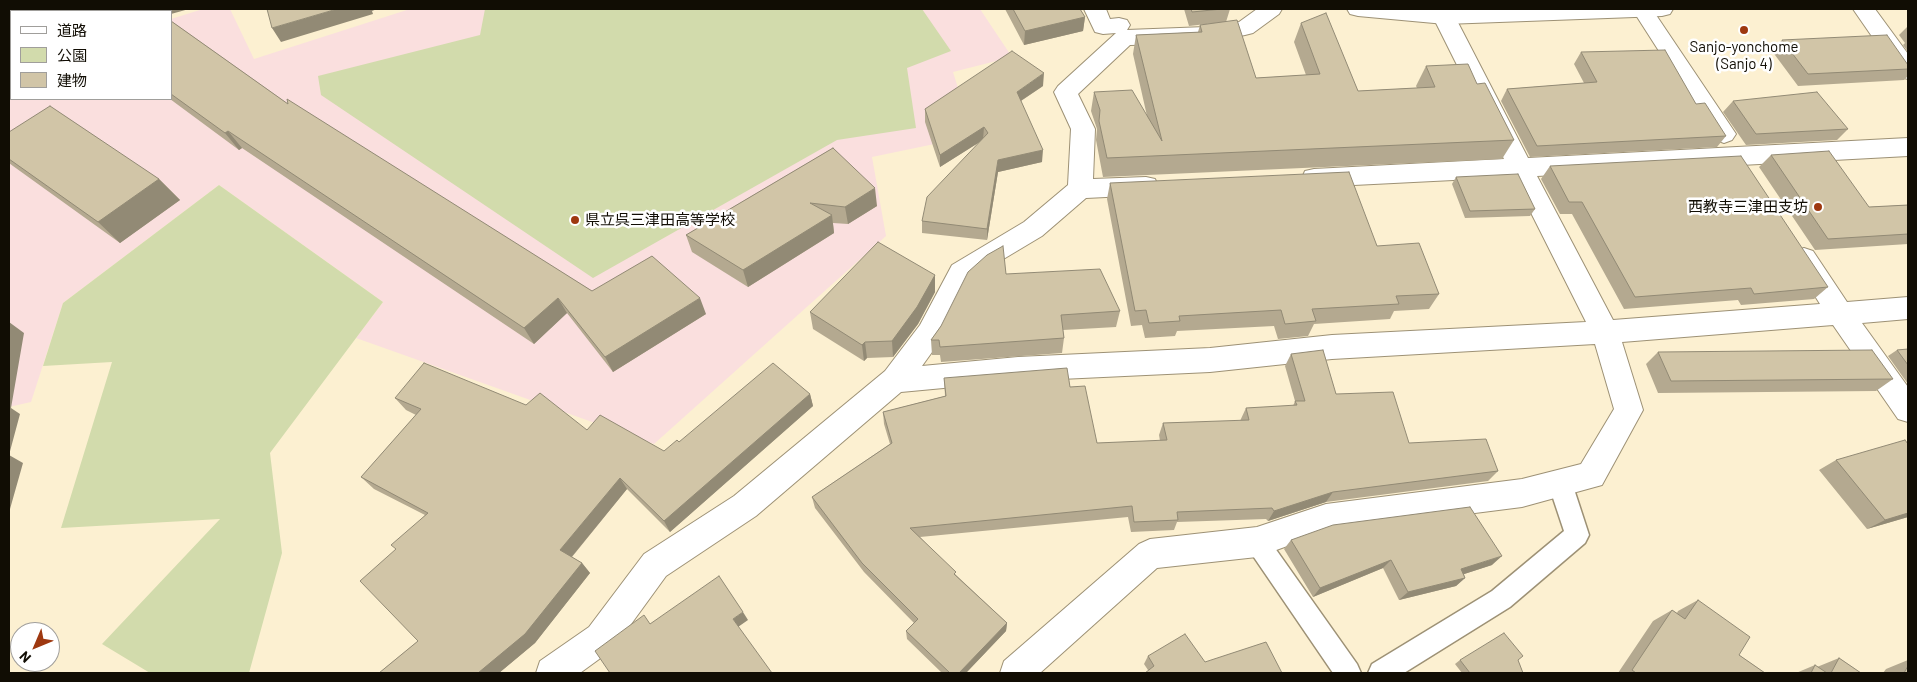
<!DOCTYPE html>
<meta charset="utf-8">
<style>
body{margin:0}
#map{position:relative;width:1917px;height:682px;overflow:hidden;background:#fcf0d1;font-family:Barlow,"Noto Sans JP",sans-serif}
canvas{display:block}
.frame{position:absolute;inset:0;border:10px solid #110d04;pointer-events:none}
.legend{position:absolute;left:10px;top:10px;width:162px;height:90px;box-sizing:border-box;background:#fff;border:1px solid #a09e9b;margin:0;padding:6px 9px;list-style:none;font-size:15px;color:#110d04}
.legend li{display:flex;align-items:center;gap:10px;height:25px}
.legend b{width:25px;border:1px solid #a09e9b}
.north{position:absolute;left:10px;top:622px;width:50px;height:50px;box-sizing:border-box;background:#fff;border:1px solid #a09e9b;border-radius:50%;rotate:225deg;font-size:14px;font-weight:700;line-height:20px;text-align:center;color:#110d04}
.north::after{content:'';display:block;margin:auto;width:18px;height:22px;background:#9e3810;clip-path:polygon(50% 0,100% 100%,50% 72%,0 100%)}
</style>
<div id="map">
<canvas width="1917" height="682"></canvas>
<div class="frame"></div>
<ul class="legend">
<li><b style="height:6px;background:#fff"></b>道路</li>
<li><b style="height:14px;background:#d2dbac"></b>公園</li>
<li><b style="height:14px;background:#d1c5a7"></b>建物</li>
</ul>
<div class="north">N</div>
</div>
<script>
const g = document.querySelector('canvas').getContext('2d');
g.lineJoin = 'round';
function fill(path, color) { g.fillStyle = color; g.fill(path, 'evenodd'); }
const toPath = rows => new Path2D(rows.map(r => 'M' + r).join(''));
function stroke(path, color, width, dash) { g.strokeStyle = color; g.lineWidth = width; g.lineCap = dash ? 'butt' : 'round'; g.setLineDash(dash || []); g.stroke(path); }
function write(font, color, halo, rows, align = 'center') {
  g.font = font + ' Barlow,"Noto Sans JP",sans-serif'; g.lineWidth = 5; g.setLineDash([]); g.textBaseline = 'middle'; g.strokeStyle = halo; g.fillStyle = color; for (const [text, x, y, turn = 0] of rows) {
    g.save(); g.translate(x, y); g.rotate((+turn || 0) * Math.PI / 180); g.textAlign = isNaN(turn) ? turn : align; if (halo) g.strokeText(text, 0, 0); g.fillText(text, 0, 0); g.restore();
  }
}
fill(toPath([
 [203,9,230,9,254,59,410,9,980,9,1012,57,953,72,973,136,872,157,886,236,654,444,356,338,383,302,219,185,63,303,31,402,9,407,9,73,11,73,11,99,171,99,171,19]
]), '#fadfde');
fill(toPath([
 [485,9,922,9,951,51,907,68,916,128,837,140,593,278,321,95,318,76,480,35],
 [219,185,383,302,270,453,282,553,249,673,150,673,102,644,220,519,61,528,112,362,43,366,63,303]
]), '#d2dbac');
const lane = toPath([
 [1560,472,1568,476,1572,483,1589,535,1585,543,1510,607,1404,673,1368,673,1372,664,1492,591,1564,531,1548,483,1552,476,1560,472],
 [1257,531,1265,534,1357,664,1361,673,1333,673,1249,550,1245,542,1249,534,1257,531]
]);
const street = toPath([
 [1084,9,1106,9,1110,19,1119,18,1127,20,1130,25,1127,30,1206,27,1239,22,1257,9,1282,9,1279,14,1253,33,1245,35,1206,43,1130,45,1078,94,1095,129,1093,179,1146,177,1155,179,1158,186,1155,193,1146,195,1086,198,1042,236,970,279,940,341,922,366,1018,357,1210,348,1332,335,1586,322,1513,177,1314,187,1305,185,1302,178,1305,171,1314,169,1504,159,1429,9,1451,9,1528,158,1908,138,1908,156,1537,176,1613,320,1820,304,1791,258,1795,251,1804,248,1813,251,1847,302,1908,297,1908,319,1862,323,1908,387,1908,422,1898,419,1833,325,1622,342,1643,410,1602,485,1522,507,1326,532,1257,557,1157,568,1040,673,1000,673,1004,661,1139,544,1150,539,1257,527,1326,504,1522,479,1581,464,1614,409,1595,344,1332,359,1210,372,1018,381,901,392,756,516,666,576,613,649,580,673,536,673,540,661,589,627,644,554,734,496,885,371,920,325,952,265,1024,222,1068,185,1071,129,1054,92,1058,86,1116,33,1103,34,1095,32,1084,9],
 [1632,9,1652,9,1732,128,1736,134,1732,140,1724,143,1716,140,1632,9],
 [1853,9,1875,9,1908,54,1908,79,1900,77,1853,9]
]);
const secondary = toPath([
 [1347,9,1445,10,1673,9,1670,14,1662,16,1445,24,1358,16,1350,14,1347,9]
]);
stroke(lane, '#9d9175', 3);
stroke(street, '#9d9175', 2);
stroke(secondary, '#9d9175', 2);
fill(lane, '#fff');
fill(street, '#fff');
fill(secondary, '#fff');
fill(toPath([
 [1005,9,1080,9,1085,17,1083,31,1024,45],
 [1184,9,1230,9,1226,22,1256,78,1306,75,1294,42,1301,23,1358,91,1417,88,1416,86,1426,66,1477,84,1514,140,1502,159,1103,177,1096,140,1097,129,1091,111,1094,92,1147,116,1133,54,1136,35,1198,32,1200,25,1215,23,1189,26],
 [171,21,288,104,592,291,706,314,613,372,567,313,534,344,242,148,239,150,170,99,171,99],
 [1908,26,1908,52,1903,45,1905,43,1899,35],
 [1782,40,1908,69,1908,76,1904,80,1798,86,1772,51],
 [1581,52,1696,104,1726,136,1717,147,1530,157,1501,101,1507,89,1584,83,1574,64],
 [1043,86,1021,101,1042,162,998,172,987,240,922,233,922,221,981,141,940,167,925,122,925,109],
 [1733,101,1848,129,1837,140,1746,145,1723,112],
 [9,132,159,179,180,200,120,243,13,166,9,163],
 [833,148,877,206,848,224,833,223,834,233,748,287,692,252,686,235],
 [1771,155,1869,207,1908,205,1908,244,1815,250,1759,167],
 [1550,166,1828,287,1814,299,1741,305,1738,300,1624,309,1572,214,1560,214,1541,179],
 [1456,177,1535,209,1530,216,1465,218,1452,184],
 [1110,183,1377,246,1439,294,1429,309,1394,311,1390,319,1314,324,1308,336,1278,339,1274,326,1177,331,1175,336,1145,338,1142,325,1131,326,1107,199],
 [1006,274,1120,311,1116,327,1063,330,1064,338,1062,353,941,362,940,355,932,355,931,340,941,326],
 [935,275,935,292,918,324,893,357,867,358,864,361,813,329,810,312],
 [1908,349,1908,384,1888,356,1897,350],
 [1658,352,1893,379,1876,391,1658,393,1646,364],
 [1291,354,1336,394,1409,443,1498,471,1488,481,1326,502,1268,521,1266,519,1177,522,1174,530,1131,532,1128,517,920,537,956,575,1007,623,1006,631,966,673,942,673,907,639,906,631,914,623,864,572,815,508,812,497,890,444,884,424,883,412,945,396,944,378,1070,387,1097,443,1160,441,1159,435,1163,423,1240,421,1246,408,1293,406,1295,401,1285,366],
 [810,394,813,406,670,532,627,489,572,557,582,563,590,573,535,643,499,673,379,673,418,641,396,549,425,515,374,489,361,477,416,415,406,410,395,398,526,405,587,430,664,451,679,442],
 [1908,444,1908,517,1867,529,1819,470,1836,460],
 [1291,540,1492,565,1464,574,1465,578,1456,586,1399,600,1383,568,1313,597,1284,549],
 [1698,600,1739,655,1765,673,1618,673,1653,621,1672,610,1677,613,1678,611],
 [1148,656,1205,662,1282,673,1148,670,1144,664],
 [1839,658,1861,673,1796,673,1815,665,1817,667],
 [1460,660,1518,660,1523,673,1462,673,1455,664],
 [1908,660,1908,673,1883,673,1886,669]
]), '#b4a990');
fill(toPath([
 [148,9,189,9,171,14,171,11,150,11],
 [337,9,377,9,372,11,373,14,281,42,272,28],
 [1085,17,1083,31,1024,45,1025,31],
 [11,40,11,64,9,65,9,41],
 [1044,73,1043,86,1016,104,1017,92],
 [984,127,983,140,940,167,940,155],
 [228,131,242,148,239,150,225,133],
 [1043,150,1042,162,998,172,987,240,987,229,998,160],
 [159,179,180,200,120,243,98,222],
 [875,188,877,206,848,224,845,207],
 [832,215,834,233,748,287,743,270],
 [935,275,935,292,918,324,893,357,892,341],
 [558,298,567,313,534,344,524,328],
 [700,298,706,314,613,372,605,357],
 [9,322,24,333,11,408,20,414,9,455,23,463,10,509,9,510],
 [865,342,867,358,864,361,862,345],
 [810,394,813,406,670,532,664,521],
 [620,478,627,489,569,560,560,550],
 [1333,492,1326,502,1268,521,1274,511],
 [1908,513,1908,517,1867,529,1885,520],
 [1502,556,1492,565,1452,578,1461,569],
 [1391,560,1383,568,1313,597,1320,588],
 [582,563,590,573,535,643,499,673,478,673],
 [1465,578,1456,586,1399,600,1408,592],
 [743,612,748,620,738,627,733,619],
 [1007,623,1006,631,966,673,959,673]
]), '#928a75');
const building = toPath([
 [9,9,153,9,157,11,11,11,11,40,9,41,9,9],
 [267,9,337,9,272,28,267,9],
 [1013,9,1080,9,1085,17,1025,31,1013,9],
 [1191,9,1222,9,1192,12,1191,9],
 [1326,13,1358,91,1435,87,1426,66,1468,64,1477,84,1485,83,1514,140,1107,158,1099,121,1100,110,1094,92,1132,90,1162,141,1136,35,1202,32,1200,25,1237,20,1256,78,1320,74,1301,23,1326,13],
 [171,21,288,104,287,99,592,291,652,256,700,298,605,357,558,298,524,328,228,131,225,133,171,94,171,21],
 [1887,35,1908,65,1908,69,1808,74,1782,40,1887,35],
 [1665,50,1696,104,1705,103,1726,136,1537,146,1507,89,1597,82,1581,52,1665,50],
 [1012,51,1044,73,1017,92,1043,150,998,160,987,229,922,221,927,197,988,133,984,127,940,155,925,109,1012,51],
 [1817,92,1848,129,1756,134,1733,101,1817,92],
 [50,106,159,179,98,222,9,159,9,132,50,106],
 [833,148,875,188,845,207,810,203,832,215,743,270,686,235,833,148],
 [1829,151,1869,207,1908,205,1908,234,1828,239,1771,155,1829,151],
 [1741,156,1828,287,1754,294,1751,288,1635,297,1582,202,1569,202,1550,166,1741,156],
 [1349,172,1377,246,1419,243,1439,294,1396,296,1399,304,1312,309,1316,321,1285,324,1281,310,1179,316,1180,321,1149,323,1146,310,1135,311,1110,183,1349,172],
 [1518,174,1535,209,1470,211,1456,177,1518,174],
 [878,242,935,275,917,307,892,341,865,342,862,345,810,312,878,242],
 [1003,246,1006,274,1100,269,1120,311,1061,315,1064,338,940,347,939,340,931,340,941,326,968,272,987,255,1003,246],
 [1908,349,1908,365,1897,350,1908,349],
 [1323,350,1336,394,1393,392,1409,443,1486,439,1498,471,1333,492,1274,511,1272,508,1177,512,1178,520,1134,522,1132,506,910,528,956,572,954,574,1007,623,959,673,950,673,906,631,918,619,862,563,812,497,892,443,883,412,946,396,944,378,1067,368,1070,387,1085,386,1097,443,1167,440,1163,423,1249,420,1246,408,1297,405,1295,401,1305,401,1291,354,1323,350],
 [1872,350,1893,379,1671,381,1658,352,1872,350],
 [424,363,526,405,540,393,587,430,600,415,664,451,677,440,679,442,773,363,810,394,664,521,620,478,560,550,582,563,525,634,478,673,379,673,418,641,360,581,396,549,391,545,428,513,361,477,421,409,395,398,424,363],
 [1905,440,1908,444,1908,513,1885,520,1836,460,1905,440],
 [1470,507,1502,556,1461,569,1465,578,1408,592,1391,560,1320,588,1291,540,1333,525,1470,507],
 [719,576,743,612,733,619,772,673,610,673,595,651,644,615,650,624,719,576],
 [1698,600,1750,637,1739,655,1765,673,1636,673,1632,670,1672,610,1685,619,1698,600],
 [1504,633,1523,656,1518,660,1523,673,1470,673,1460,660,1504,633],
 [1185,634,1205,662,1266,642,1282,673,1145,673,1154,666,1148,656,1185,634],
 [1839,658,1861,673,1831,673,1839,658],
 [1815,665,1827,673,1811,673,1815,665],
 [1908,666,1908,673,1904,673,1908,666]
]);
fill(building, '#d1c5a7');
stroke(building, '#928a75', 1);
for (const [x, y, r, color] of [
 [1744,30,5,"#9e3810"],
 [1818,207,5,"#9e3810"],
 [575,220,5,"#9e3810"]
]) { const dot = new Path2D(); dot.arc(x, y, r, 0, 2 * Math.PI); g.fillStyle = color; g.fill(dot); stroke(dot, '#fff', 2); }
write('15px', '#110d04', '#fff', [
 ["Sanjo-yonchome",1744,47],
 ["(Sanjo 4)",1744,64],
 ["西教寺三津田支坊",1808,207,"right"],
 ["県立呉三津田高等学校",585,220,"left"]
]);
</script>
